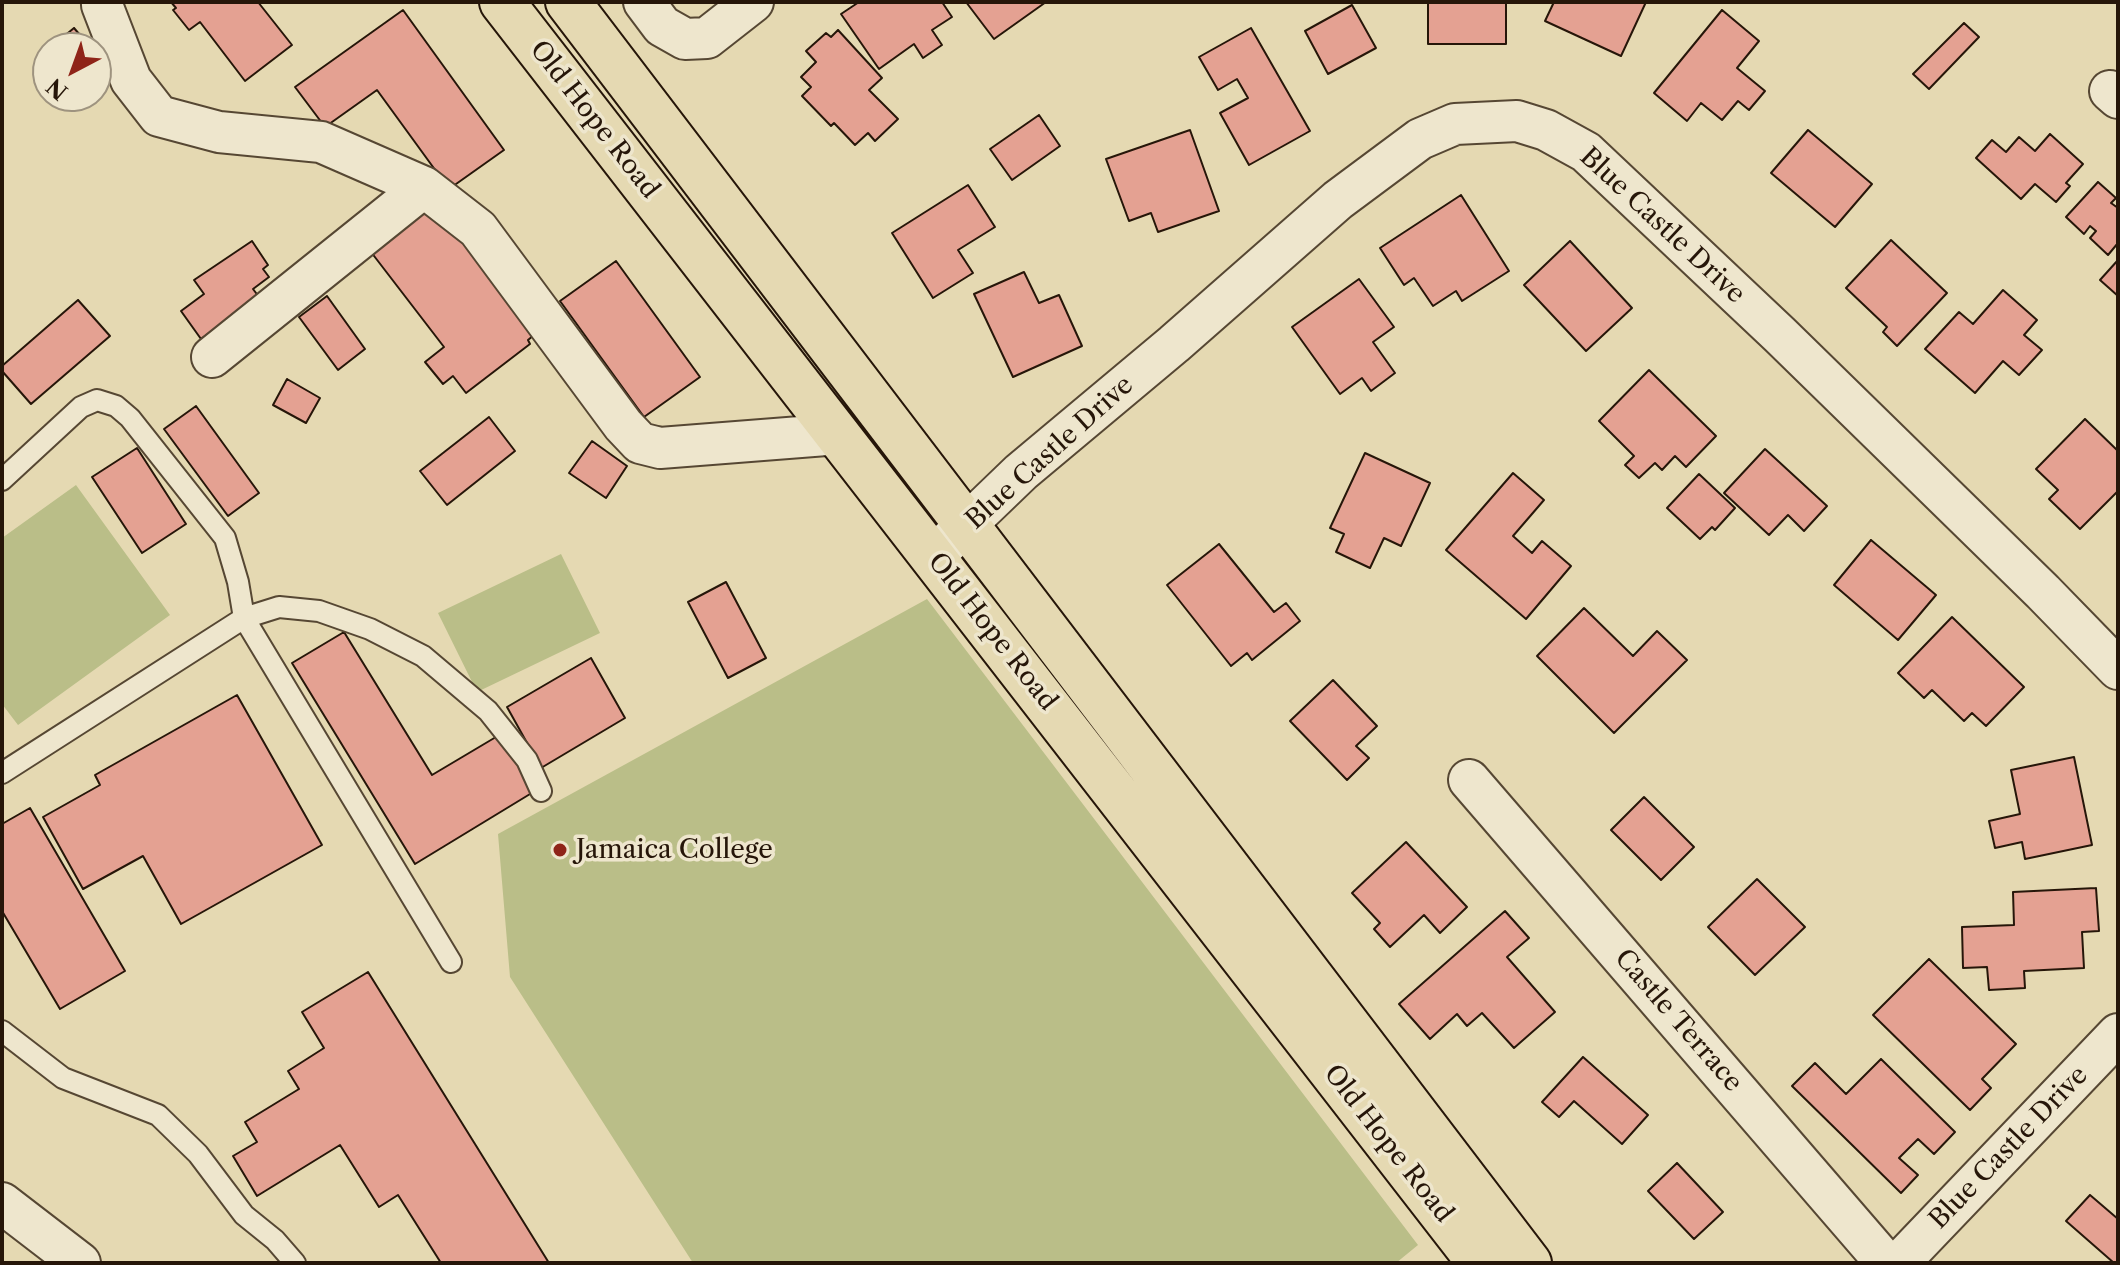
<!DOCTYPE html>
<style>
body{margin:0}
#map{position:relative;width:2120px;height:1265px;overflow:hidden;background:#e5d9b2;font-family:"Libre Caslon Text",serif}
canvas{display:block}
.frame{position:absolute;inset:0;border:4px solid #261609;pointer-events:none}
.north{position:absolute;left:32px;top:32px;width:80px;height:80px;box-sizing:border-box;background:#eee6cd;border:2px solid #9e937f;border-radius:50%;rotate:221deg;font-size:22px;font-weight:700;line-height:32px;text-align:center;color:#261609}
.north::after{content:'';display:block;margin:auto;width:28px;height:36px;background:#8f2418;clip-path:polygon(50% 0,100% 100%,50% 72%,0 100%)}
</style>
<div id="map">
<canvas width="2120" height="1265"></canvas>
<div class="frame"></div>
<div class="north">N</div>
</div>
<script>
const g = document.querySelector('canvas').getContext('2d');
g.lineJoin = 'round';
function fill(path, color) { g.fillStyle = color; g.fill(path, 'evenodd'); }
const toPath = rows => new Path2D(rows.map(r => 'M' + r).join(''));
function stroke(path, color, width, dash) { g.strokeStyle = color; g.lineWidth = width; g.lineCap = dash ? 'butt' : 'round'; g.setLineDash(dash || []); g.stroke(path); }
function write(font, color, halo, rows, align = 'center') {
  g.font = font + ' "Libre Caslon Text",serif'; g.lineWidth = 7; g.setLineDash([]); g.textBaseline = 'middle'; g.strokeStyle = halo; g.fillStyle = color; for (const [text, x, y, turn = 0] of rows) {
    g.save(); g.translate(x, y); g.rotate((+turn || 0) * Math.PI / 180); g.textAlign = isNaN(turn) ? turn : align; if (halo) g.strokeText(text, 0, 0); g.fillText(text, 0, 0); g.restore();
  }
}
fill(toPath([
 [76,485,170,615,18,725,2,704,2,538],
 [561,554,600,633,477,692,438,613],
 [927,599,1418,1245,1396,1263,693,1263,510,977,498,834]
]), '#babe88');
const building = toPath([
 [171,2,258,2,292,45,245,81,200,22,189,30,173,10,176,8,171,2],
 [859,2,942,2,952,17,932,30,942,45,923,58,914,44,879,69,841,14,859,2],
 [966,2,1046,2,994,39,966,2],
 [1428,2,1506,2,1506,44,1428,44,1428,2],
 [1554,2,1646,2,1621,56,1545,21,1554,2],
 [1352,5,1376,48,1328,74,1305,31,1352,5],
 [403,10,504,150,449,189,377,90,325,127,295,87,403,10],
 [1722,10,1759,41,1737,68,1765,91,1749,110,1738,101,1722,120,1701,103,1687,121,1654,93,1722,10],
 [1964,23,1979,37,1929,89,1913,74,1964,23],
 [74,28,91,48,52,48,51,47,74,28],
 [1251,28,1310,131,1249,165,1220,113,1248,98,1237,79,1218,90,1199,57,1251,28],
 [838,30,882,78,869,90,898,119,875,141,868,133,855,145,834,123,831,126,802,96,811,87,801,77,816,62,806,51,826,33,831,37,838,30],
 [96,54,114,76,96,91,96,54],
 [1039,115,1060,146,1012,180,990,149,1039,115],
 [1190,130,1219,211,1158,232,1151,213,1129,221,1106,159,1190,130],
 [1808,130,1872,184,1835,227,1771,173,1808,130],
 [2050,134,2083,164,2066,183,2070,186,2056,202,2035,184,2021,199,1976,158,1992,140,2006,152,2019,137,2035,151,2050,134],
 [2098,182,2116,198,2111,203,2118,208,2118,243,2108,255,2090,238,2096,231,2090,226,2084,234,2066,217,2098,182],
 [968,185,995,227,958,250,973,273,933,298,892,233,968,185],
 [1461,195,1509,271,1462,301,1456,291,1433,306,1414,278,1404,285,1380,248,1461,195],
 [431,203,540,330,528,340,530,344,466,393,453,376,443,384,425,362,444,347,371,252,431,203],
 [1891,240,1947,293,1897,346,1883,332,1887,327,1846,288,1891,240],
 [252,241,268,265,263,269,269,277,253,289,259,297,201,339,181,311,204,294,194,280,252,241],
 [1570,241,1632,308,1586,351,1524,285,1570,241],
 [2118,260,2118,296,2100,280,2118,260],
 [616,261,700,377,644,417,560,301,616,261],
 [1024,272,1039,303,1059,295,1082,346,1013,377,974,294,1024,272],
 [1359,279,1394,327,1373,342,1395,373,1371,391,1362,378,1340,394,1292,327,1359,279],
 [2003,290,2037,320,2024,335,2042,350,2019,375,2003,361,1975,393,1925,349,1959,312,1973,324,2003,290],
 [327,296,365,349,338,370,299,317,327,296],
 [78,300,110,336,31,404,2,371,2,366,78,300],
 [1649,370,1716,436,1686,467,1675,456,1662,470,1655,463,1639,478,1625,465,1634,456,1599,421,1649,370],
 [287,379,320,398,306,423,273,405,287,379],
 [196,406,259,493,228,516,164,429,196,406],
 [489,417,515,451,447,505,420,471,489,417],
 [2085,419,2118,451,2118,491,2080,529,2049,499,2058,490,2036,469,2085,419],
 [592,441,627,466,606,498,569,473,592,441],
 [137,448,186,524,142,553,92,477,137,448],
 [1765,449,1827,506,1804,531,1788,515,1769,535,1724,493,1765,449],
 [1365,453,1430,483,1401,546,1384,538,1370,568,1336,552,1344,534,1330,528,1365,453],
 [1513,473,1544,500,1513,536,1532,553,1542,541,1571,566,1526,619,1446,550,1513,473],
 [1699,474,1735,508,1715,530,1712,527,1700,539,1667,508,1699,474],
 [1871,540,1936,595,1898,640,1834,585,1871,540],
 [1219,544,1274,612,1286,603,1300,621,1252,660,1247,653,1231,666,1167,585,1219,544],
 [726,582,766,658,728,678,688,602,726,582],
 [1584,608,1633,656,1657,631,1687,660,1614,733,1537,656,1584,608],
 [1952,617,2024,687,1986,726,1972,713,1964,721,1932,690,1924,698,1898,673,1952,617],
 [344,632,432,775,501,734,535,791,415,864,292,663,344,632],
 [591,658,625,718,541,768,507,707,591,658],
 [1333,680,1377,726,1356,746,1369,758,1347,780,1290,721,1333,680],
 [237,695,322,845,181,924,143,856,83,889,43,817,100,785,95,775,237,695],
 [2074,757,2092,845,2025,859,2022,842,1995,848,1989,821,2020,814,2011,770,2074,757],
 [1644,797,1694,847,1661,880,1611,830,1644,797],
 [30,808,125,971,60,1009,2,911,2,824,30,808],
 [1406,842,1467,907,1440,933,1424,915,1390,947,1374,929,1380,923,1352,893,1406,842],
 [1757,879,1805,927,1755,975,1708,927,1757,879],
 [2096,888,2099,931,2082,932,2084,968,2024,971,2025,988,1989,990,1987,967,1963,968,1962,927,2014,925,2013,892,2096,888],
 [1505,911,1529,938,1507,957,1555,1012,1514,1048,1482,1013,1467,1026,1457,1014,1430,1039,1399,1004,1505,911],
 [1929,959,2016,1044,1982,1079,1991,1088,1970,1110,1873,1015,1929,959],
 [368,972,549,1263,441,1263,398,1195,379,1207,340,1145,257,1196,233,1156,257,1142,245,1122,299,1089,288,1071,324,1048,302,1012,368,972],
 [1583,1057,1648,1115,1622,1144,1574,1101,1559,1117,1542,1102,1583,1057],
 [1881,1059,1955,1132,1934,1154,1918,1139,1899,1158,1918,1175,1901,1193,1792,1086,1815,1063,1846,1094,1881,1059],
 [1677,1163,1723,1212,1694,1239,1648,1191,1677,1163],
 [2090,1195,2118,1219,2118,1263,2114,1263,2066,1221,2090,1195]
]);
fill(building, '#e4a192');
stroke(building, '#261609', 2);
const service = toPath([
 [2,480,81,407,97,400,116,406,130,418,225,538,238,582,244,618,451,962],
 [2,773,244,618,279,607,319,611,370,629,423,656,488,711,527,760,541,791],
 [2,1031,63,1078,158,1115,198,1154,244,1215,275,1240,295,1263]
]);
const minor = toPath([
 [103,2,102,5,131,80,159,116,219,132,321,142,424,187,478,229,623,425,640,443,660,448,839,434],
 [644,2,662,26,685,39,707,38,753,2],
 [2110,91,2118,98],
 [212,357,424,187],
 [942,548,1021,472,1174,344,1338,200,1420,139,1455,124,1517,121,1546,130,1586,152,1780,335,2043,592,2118,669],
 [1469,780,1886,1263],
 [2,1203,80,1263],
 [1899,1263,2118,1034]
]);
const primary = toPath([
 [502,2,1480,1263],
 [568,2,1529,1263]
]);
stroke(service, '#564733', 24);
stroke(minor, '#564733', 44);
stroke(primary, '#261609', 48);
stroke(service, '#eee6cd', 20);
stroke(minor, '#eee6cd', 40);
stroke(primary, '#e5d9b2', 44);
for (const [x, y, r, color] of [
 [560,850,8,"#8f2418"]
]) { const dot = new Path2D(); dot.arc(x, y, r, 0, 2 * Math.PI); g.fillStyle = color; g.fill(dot); stroke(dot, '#eee6cd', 3); }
write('26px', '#261609', '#eee6cd', [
 ["Old Hope Road",594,120,52],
 ["Blue Castle Drive",1662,226,43],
 ["Blue Castle Drive",1050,453,-42],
 ["Old Hope Road",992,632,52],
 ["Castle Terrace",1678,1021,49],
 ["Old Hope Road",1388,1144,52],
 ["Blue Castle Drive",2009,1148,-46]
]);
write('26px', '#261609', '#eee6cd', [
 ["Jamaica College",576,850]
], 'left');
</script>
